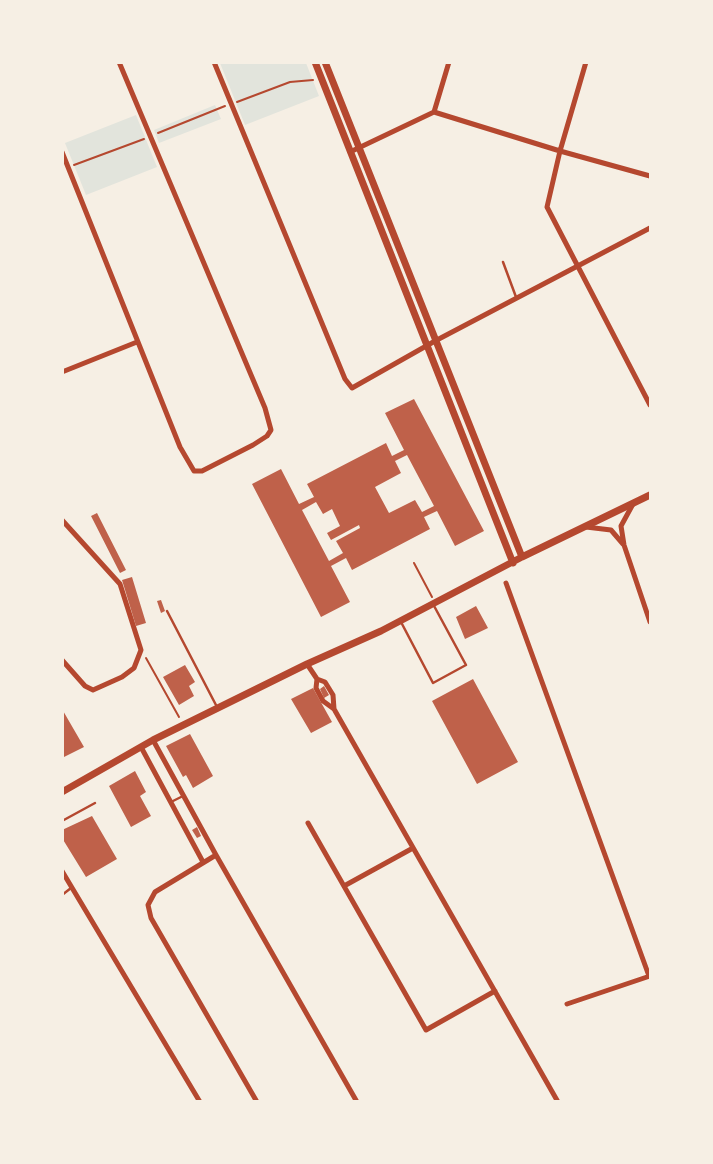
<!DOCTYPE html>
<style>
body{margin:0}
#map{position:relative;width:713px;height:1164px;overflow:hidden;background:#f6efe4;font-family:"Asap Condensed",sans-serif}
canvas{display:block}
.frame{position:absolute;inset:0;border:64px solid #f6efe4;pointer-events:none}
</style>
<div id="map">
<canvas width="713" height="1164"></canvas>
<div class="frame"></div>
</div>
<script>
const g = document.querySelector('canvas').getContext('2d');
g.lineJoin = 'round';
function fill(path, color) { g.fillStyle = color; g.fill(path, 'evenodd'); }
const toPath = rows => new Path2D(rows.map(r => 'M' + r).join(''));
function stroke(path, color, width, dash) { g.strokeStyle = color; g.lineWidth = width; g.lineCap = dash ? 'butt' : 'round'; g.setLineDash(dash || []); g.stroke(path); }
fill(toPath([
 [220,63,306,63,319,96,245,125],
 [215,105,221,119,159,143,154,130],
 [136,115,157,167,86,195,65,143]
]), '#e2e4dc');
fill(toPath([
 [414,399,484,531,455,546,437,511,424,517,430,529,352,570,346,558,331,566,350,602,321,617,252,484,281,469,299,504,314,497,307,484,386,443,392,456,404,450,385,413],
 [407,455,434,506,422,512,415,500,389,513,375,487,401,473,395,461],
 [316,502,323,514,332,509,340,526,327,533,331,540,359,525,360,528,336,541,343,553,329,561,302,510],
 [97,513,126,570,120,573,91,516],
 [132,577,146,623,136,626,122,580],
 [161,600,165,611,161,613,157,601],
 [476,606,488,628,465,639,456,617],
 [185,665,195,682,189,686,194,696,179,705,163,677],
 [473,679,518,762,477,784,432,701],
 [324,686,329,695,324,698,320,689],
 [313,688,332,722,311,733,291,699],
 [62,709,84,747,62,758],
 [190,734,213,776,193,788,186,775,183,777,166,746],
 [135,771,146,792,140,796,151,816,131,827,109,786],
 [92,816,117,859,86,877,62,838,62,830],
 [197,827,201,836,197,838,192,830]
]), '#bf614a');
stroke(toPath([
 [237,102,290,82,313,80],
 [158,133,225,106],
 [74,165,144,139],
 [414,563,432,597],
 [146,658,179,717]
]), '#b5482f', 2);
stroke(toPath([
 [503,262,516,297],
 [167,611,217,707],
 [401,622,433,683,466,665,433,604],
 [171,802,183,796],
 [62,821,95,803],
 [62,895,71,888]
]), '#b5482f', 2.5);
stroke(toPath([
 [214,62,345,379,352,388,435,341,650,228],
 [586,62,560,151,547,207,650,405],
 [434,112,560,151,650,176],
 [434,112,449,62],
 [62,152,180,447,194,471,202,471,253,445,267,436,271,430,265,408,119,62],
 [350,152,434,112],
 [62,372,137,342],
 [633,504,621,526,624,545,650,622],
 [62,520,120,584,141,650,134,668,122,677,93,690,85,686,62,660],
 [586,527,611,530,623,544],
 [506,583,649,976],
 [307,664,317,679,325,682,333,695,334,709],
 [317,679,316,688,323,701,334,709,558,1102],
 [153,740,216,855,357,1102],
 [141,747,203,862],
 [308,823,426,1030,495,991],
 [216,855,155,892,148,905,151,918,257,1102],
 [62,871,200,1102],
 [344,886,413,848],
 [567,1004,650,976]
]), '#b5482f', 5);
stroke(toPath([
 [315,62,513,563],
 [325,62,522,557],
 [62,792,153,740,307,664,381,631,522,557,650,495]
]), '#b5482f', 7);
</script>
